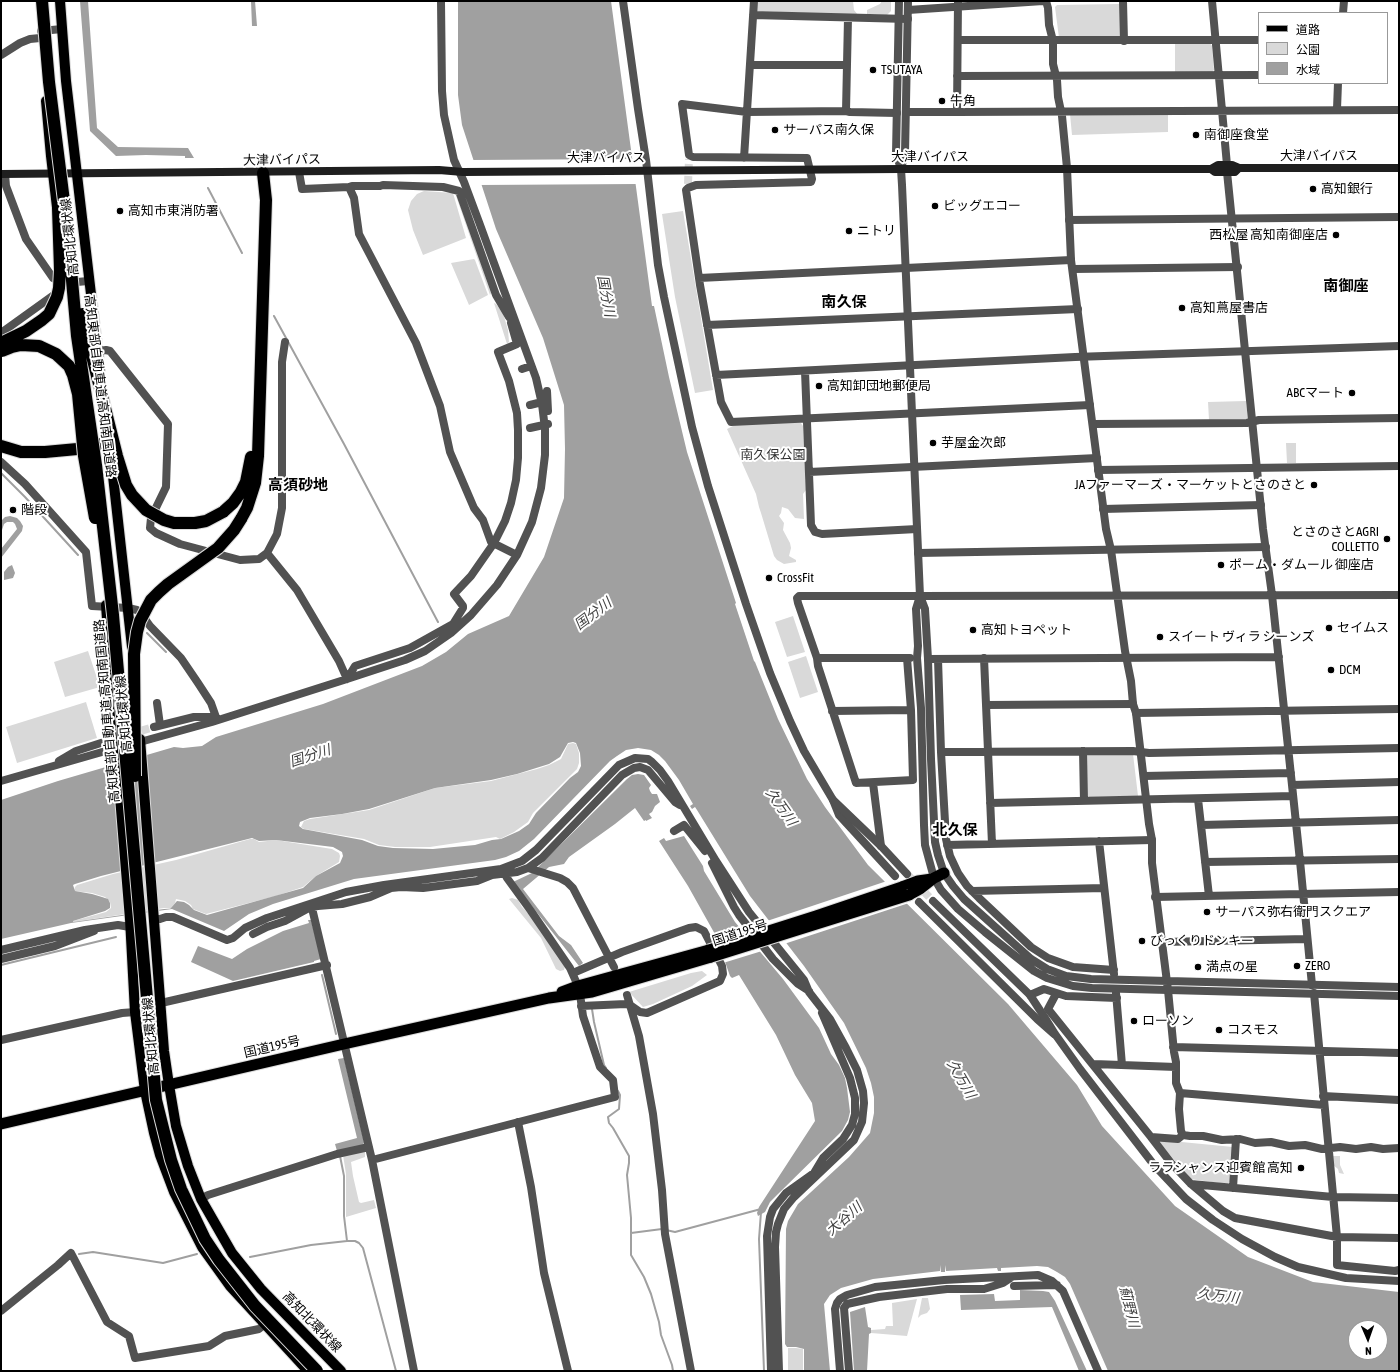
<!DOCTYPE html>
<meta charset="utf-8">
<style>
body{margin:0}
#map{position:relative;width:1400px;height:1372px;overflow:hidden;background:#fff;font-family:"Asap Condensed","Noto Sans JP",sans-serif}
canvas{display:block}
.frame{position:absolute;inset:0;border:2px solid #000;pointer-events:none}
.legend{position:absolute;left:1258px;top:12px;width:130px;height:72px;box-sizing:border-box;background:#fff;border:1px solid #999;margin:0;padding:5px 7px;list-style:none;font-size:12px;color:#000}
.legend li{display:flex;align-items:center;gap:8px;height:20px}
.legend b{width:20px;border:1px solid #999}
.north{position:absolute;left:1348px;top:1320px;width:40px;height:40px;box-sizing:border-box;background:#fff;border:1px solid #999;border-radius:50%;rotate:178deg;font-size:11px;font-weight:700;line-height:16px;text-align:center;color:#000}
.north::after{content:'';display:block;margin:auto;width:14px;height:18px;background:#000;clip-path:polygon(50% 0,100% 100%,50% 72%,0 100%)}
</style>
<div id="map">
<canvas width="1400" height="1372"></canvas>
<div class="frame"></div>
<ul class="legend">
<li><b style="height:5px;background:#000"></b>道路</li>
<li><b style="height:11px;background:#d9d9d9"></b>公園</li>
<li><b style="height:11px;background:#a0a0a0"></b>水域</li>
</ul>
<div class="north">N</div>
</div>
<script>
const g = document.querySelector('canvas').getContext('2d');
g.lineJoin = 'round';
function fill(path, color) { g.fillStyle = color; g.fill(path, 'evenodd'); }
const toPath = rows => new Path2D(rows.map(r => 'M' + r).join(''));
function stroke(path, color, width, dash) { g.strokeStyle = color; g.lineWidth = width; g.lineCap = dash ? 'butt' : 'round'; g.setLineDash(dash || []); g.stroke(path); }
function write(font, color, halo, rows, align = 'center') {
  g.font = font + ' "Asap Condensed","Noto Sans JP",sans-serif'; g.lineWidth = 4; g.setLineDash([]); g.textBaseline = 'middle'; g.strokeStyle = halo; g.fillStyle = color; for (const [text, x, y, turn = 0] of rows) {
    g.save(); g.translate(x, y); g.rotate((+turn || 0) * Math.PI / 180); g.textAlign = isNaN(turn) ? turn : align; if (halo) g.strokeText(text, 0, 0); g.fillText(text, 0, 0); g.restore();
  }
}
fill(toPath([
 [755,1,853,1,854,10,858,15,755,11],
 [882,1,891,1,891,11,887,15,867,14,867,10,880,4],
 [1120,4,1121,35,1119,37,1059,38,1055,7,1057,5],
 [1175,43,1210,43,1212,46,1214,70,1212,72,1175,72],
 [1168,113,1168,132,1072,135,1070,114],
 [424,191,453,193,466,238,423,255,413,230,408,210,411,201,417,194],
 [455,193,457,193,491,293,490,295],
 [683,211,713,390,695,393,675,297,662,214],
 [474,259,475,260,488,295,469,305,451,263],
 [494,303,496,304,503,313,508,330,509,342,507,344],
 [1246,401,1248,420,1209,420,1208,402],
 [800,422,803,426,806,490,803,494,804,519,795,518,788,509,782,507,781,513,779,516,784,523,783,530,790,543,791,548,789,556,796,560,796,562,784,564,777,560,774,556,761,513,759,507,756,494,727,429,735,425],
 [1286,443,1296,443,1296,463,1287,463],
 [793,616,805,652,787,657,775,622],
 [88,651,100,687,65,697,54,662],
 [806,656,818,692,800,698,788,662],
 [86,702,97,738,17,763,6,727],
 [573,743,576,744,579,753,579,763,577,769,533,813,528,822,514,832,500,839,496,837,430,847,395,847,379,845,364,839,304,829,301,827,304,821,310,819,369,810,435,788,491,781,537,769,549,765,561,759,568,744],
 [1088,754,1133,754,1138,796,1089,797,1087,795,1086,757],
 [250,839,254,839,259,842,276,840,332,849,339,853,340,856,339,862,316,876,303,887,276,896,206,914,193,909,191,905,185,901,176,899,175,903,170,909,164,908,73,922,73,921,106,912,111,908,110,902,105,897,92,893,74,891,75,887,77,885,113,874,176,860],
 [512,898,518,900,522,907,530,915,565,966,564,970,560,971,556,969,541,938,509,899],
 [702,971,707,975,692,986,653,1004,643,1007,629,992,691,973],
 [1161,1140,1233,1147,1230,1182,1227,1184,1190,1179,1160,1143],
 [365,1150,365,1157,351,1162,353,1176,359,1202,361,1203,374,1200,376,1208,346,1217,346,1174,343,1155],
 [1332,1156,1340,1156,1340,1165,1344,1174,1339,1173,1338,1169,1333,1165],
 [922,1298,928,1298,930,1309,927,1313,921,1315,918,1318],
 [917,1299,907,1336,871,1333,871,1330,885,1329,886,1326,893,1326,892,1303],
 [788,1348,796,1348,803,1349,803,1371,788,1371]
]), '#d9d9d9');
fill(toPath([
 [80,1,88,1,97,128,118,147,188,148,194,158,185,158,185,156,146,155,116,156,90,131],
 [251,1,255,1,257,26,252,26],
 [458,1,611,1,652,306,654,306,669,377,687,452,736,603,735,604,754,661,755,662,778,719,807,779,825,807,868,865,1008,1004,1077,1085,1102,1126,1175,1206,1248,1257,1313,1282,1399,1292,1399,1371,1108,1371,1070,1284,1065,1277,1057,1272,1048,1267,1037,1266,1001,1268,1001,1271,998,1271,997,1268,946,1271,945,1265,945,1272,941,1272,940,1265,940,1271,873,1279,841,1288,830,1295,824,1304,830,1371,804,1371,804,1349,796,1347,787,1347,785,1344,786,1229,788,1221,798,1204,849,1157,870,1133,874,1113,874,1097,871,1083,866,1068,844,1023,804,966,750,896,697,810,695,807,692,809,690,806,693,804,679,780,665,761,659,755,651,750,638,748,626,750,617,756,610,761,534,839,519,851,506,857,495,860,354,879,273,904,249,914,224,931,172,909,71,923,1,939,1,800,58,781,174,747,183,748,202,746,216,737,323,704,422,666,446,652,468,634,509,616,544,557,564,498,565,449,564,405,543,338,496,229,462,125,458,95],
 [573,742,576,743,580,753,581,766,578,772,570,778,536,813,529,824,519,831,501,839,492,840,475,845,433,849,393,848,378,846,362,840,303,829,299,826,300,822,310,818,342,814,369,809,435,788,491,780,517,774,549,764,560,757,568,743],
 [252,838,259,841,276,840,333,847,342,852,343,856,340,863,316,876,303,888,207,915,194,910,189,905,184,902,177,901,170,909,164,909,73,922,73,921,105,911,110,908,110,903,108,899,102,897,92,894,75,891,73,885,75,884,101,876],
 [1356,1328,1380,1328,1380,1352,1356,1352],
 [10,516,17,518,20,521,23,526,22,531,1,558,1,549,17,529,15,524,13,522,7,522,4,524,1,533,1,521,5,517],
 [12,565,15,573,13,578,4,580,4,572,8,567],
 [638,774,644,775,651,785,649,788,650,791,652,794,657,794,660,802,655,806,652,812,649,814,652,818,646,821,646,820,644,821,635,808,615,824,569,857,564,864,549,867,523,889,559,936,571,945,583,963,579,966,513,882,532,873,627,779,632,775],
 [684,836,703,866,704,871,735,922,783,979,819,1028,831,1054,839,1065,845,1078,847,1088,850,1112,848,1120,842,1131,778,1194,770,1202,765,1212,758,1216,757,1213,759,1207,815,1121,812,1103,795,1075,776,1035,739,975,732,978,730,976,716,936,688,886,659,841,664,838,666,841],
 [308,920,311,920,321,959,314,961,314,962,233,981,191,962,198,946,232,959,247,949,283,931,309,923],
 [344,1058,364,1142,363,1146,337,1151,335,1144,357,1138,338,1059],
 [1020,1290,1043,1291,1049,1292,1055,1301,1087,1371,1079,1371,1052,1307,961,1310,960,1295,994,1294,995,1301,1020,1300],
 [865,1307,868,1327,871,1328,871,1333,869,1334,867,1371,854,1371,850,1312]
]), '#a0a0a0');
fill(toPath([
 [634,159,637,184,479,185,471,160],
 [887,881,909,903,784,944,767,921],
 [744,929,762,951,723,963,715,939]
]), '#fff');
stroke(toPath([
 [208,188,242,253],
 [274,316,344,444,438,622],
 [1,473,25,497,78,555],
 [147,633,166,652],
 [1,965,116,937],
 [322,975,336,1034],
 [592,1009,594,1022,604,1065,606,1068],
 [618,1091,620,1095,619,1109,608,1117,609,1123,613,1128,629,1156,629,1163,627,1175,631,1218,631,1255,644,1277,651,1294,659,1322,661,1335,672,1365,673,1371],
 [340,1156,344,1176,344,1216,347,1241,355,1241,359,1243,363,1248,396,1371],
 [761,1212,759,1239,764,1371],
 [666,1230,675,1232,761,1209],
 [631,1233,662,1229],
 [79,1254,93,1252,163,1263,197,1254],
 [250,1257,311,1245,347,1241]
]), '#a0a0a0', 2);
stroke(toPath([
 [688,184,689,159],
 [130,734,154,727]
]), '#d9d9d9', 8, [8, 4]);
stroke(toPath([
 [907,874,933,901]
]), '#d9d9d9', 8, [8, 4]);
const primary = toPath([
 [60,1,66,81,100,371],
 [46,101,51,156,58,216],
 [109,440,132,647],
 [106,605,116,748,130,919,135,1012,145,1091,154,1133,160,1155,174,1192,202,1247,230,1286,308,1371],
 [140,739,164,1051,169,1085,176,1126,188,1166,201,1199,232,1253,261,1289,341,1371]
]);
const trunk = toPath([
 [902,887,918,881,932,879],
 [909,895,920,889,934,878,944,873],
 [562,992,578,986,709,950],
 [1,1124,344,1044,549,998,592,992,711,957]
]);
const motorway = toPath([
 [1,446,21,452,45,452,88,448,109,441],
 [223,512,233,503,241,492,246,482,251,457],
 [241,519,247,508,255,483,258,456,266,200,263,173]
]);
stroke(primary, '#dbdbdb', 12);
stroke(trunk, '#dbdbdb', 13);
stroke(motorway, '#dbdbdb', 14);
stroke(toPath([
 [958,1,957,112,1399,110],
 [1046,1,1048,8,1049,25,1053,41,1053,64,1057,80,1058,97,1062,116,1067,168],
 [1123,1,1124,41],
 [1212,1,1227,165],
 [908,10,1043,1],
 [1343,13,1344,1],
 [753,15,908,19],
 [848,18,846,111,747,112,682,104,689,155,693,157,807,158,812,179,811,182,696,185,688,188,686,190,700,285,721,402,731,422,1090,405],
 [41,31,62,29],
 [958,40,1259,40],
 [1,55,20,43,30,39,40,38],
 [750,65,847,65],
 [957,76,1259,75],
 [1337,109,1338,83],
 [846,111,850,112,897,113],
 [906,112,957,112],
 [744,158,754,1],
 [299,172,302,189,349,187,354,198,359,234,416,343,440,406,450,452,474,508,483,520,491,542,517,555],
 [5,174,6,186,26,239,53,278,67,286],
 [349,187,352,186,380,186,383,185,443,187,459,191,496,295,509,317],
 [1069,220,1399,217],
 [1073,269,1238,267],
 [699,278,1071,260],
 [68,286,77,282,88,281],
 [707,325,1078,309],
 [1,333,58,292],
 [93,352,106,350,110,351,168,424,166,487,151,518,150,528,156,533,180,544,240,560,259,559,267,553,277,534,282,508,282,362,285,342],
 [522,369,531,366],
 [805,371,811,525,815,532,822,534,917,529],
 [716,375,1075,357,1399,346],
 [547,391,548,411],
 [530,405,542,402],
 [1093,424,1247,423,1259,420,1399,418],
 [530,428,548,424],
 [1,462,25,484,86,552,92,606,128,608,137,610,140,612,150,626,181,658,198,683,211,703,217,720],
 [1098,470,1399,466],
 [809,472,1097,458],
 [1103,509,1261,505],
 [267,553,297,590,339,661,347,679],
 [918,553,1266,547],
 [1272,595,1300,861,1312,985],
 [453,624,463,608,463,606,454,594,471,576,494,543,505,521,511,503,516,480,518,458,518,430,517,413,509,381,498,352,517,344,511,323],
 [817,658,910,658],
 [907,658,911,710,913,780,856,783,818,666,817,658,798,603,797,598,799,596,920,596],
 [984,658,992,844],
 [928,659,1279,657],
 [938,659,941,752,946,839,950,856,958,873,967,886,979,898,1031,947,1048,958,1073,967,1114,970],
 [347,679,355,666,410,648,453,624,456,628],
 [157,703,160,725],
 [986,705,1133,704],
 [832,711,911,710],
 [1136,713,1399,709],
 [154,727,194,717,211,717,217,720],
 [140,742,212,722,347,679,405,660,425,651,451,633,471,615,497,585,517,555,532,522,541,488,545,455,545,429,542,404,536,378,479,222,464,182,454,160,444,115,442,91,441,1],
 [1083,751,1084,801],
 [941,752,1133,751,1149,753,1399,748],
 [59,761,76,751,104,742],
 [1144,776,1291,773],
 [1,781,116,748],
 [873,783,881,846],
 [1292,785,1399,782],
 [1198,799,1209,896],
 [833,800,839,815,895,876],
 [990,803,1293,796],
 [1201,825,1399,820],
 [674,831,684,825,705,851],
 [1099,841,1114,974],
 [947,845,1152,840],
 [1205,862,1399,859],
 [712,863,734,907,739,915,773,959,798,984,809,991],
 [528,868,560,878,567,882,573,888,614,967],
 [505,874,507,878,531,911,570,968,578,986],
 [972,891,1104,888],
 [1155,897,1399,892],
 [919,902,1037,1019,1054,1034],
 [311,904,372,1160,414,1371],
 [155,919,160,919,166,917,173,917,227,940,233,938,245,928,267,918,346,892,384,885,501,869,522,861,536,850,619,765,635,758,648,759,652,762,660,770,668,781,716,861,749,912,804,980,809,992,830,1019,846,1048,857,1070,863,1091,864,1103,862,1122,854,1140,794,1197,784,1209,778,1224,776,1232,775,1247,779,1371],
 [253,934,267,927,285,921,307,909,318,906,342,904,370,897,391,888,401,887,423,888,477,881,492,875,517,872,528,868,542,858,622,775,634,768,640,767,648,770,675,802,680,805],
 [1162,942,1307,939],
 [1,950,85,930,118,925,130,927],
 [1,959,55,946,94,931],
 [573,973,622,952,689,928,696,927,704,931,722,966,723,974,720,981,647,1013,640,1012,630,1005,626,1004,581,1006],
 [1168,990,1174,1052,1176,1062,1176,1083,1180,1093,1179,1109,1181,1131,1183,1135,1190,1136,1203,1136,1222,1140,1240,1139,1255,1143,1271,1142,1289,1146,1305,1145,1322,1149,1340,1147,1356,1149,1371,1147,1383,1149,1399,1148],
 [1116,993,1122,1065],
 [1314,993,1337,1237,1337,1265,1395,1271,1399,1270],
 [1056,994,1048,1009,1151,1137,1178,1139,1183,1135],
 [627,995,639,1036,653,1114,662,1190,665,1234,691,1371],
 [1030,995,1044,989,1066,996,1117,998],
 [161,1003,327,965],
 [1,1040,122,1013,135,1012],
 [1173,1047,1399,1053],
 [1094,1064,1176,1067],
 [1180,1093,1324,1105],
 [1323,1096,1399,1100],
 [518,1122,531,1187,544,1273,568,1371],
 [1151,1137,1171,1163,1191,1184,1223,1211,1235,1218,1337,1237,1399,1238],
 [372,1160,615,1097,613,1080,600,1067,583,1016,580,994],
 [1191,1184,1333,1197,1399,1198],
 [1233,1188,1236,1139],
 [201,1199,208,1195,337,1154,369,1147],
 [1014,1286,1057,1285],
 [1,1311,58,1265,71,1253,107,1322,129,1336,135,1358,209,1346,225,1336,259,1329,264,1325],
 [771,1371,767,1236,770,1217,773,1209,786,1193,814,1173,823,1158,843,1139,852,1125,855,1114,855,1098,850,1078,822,1013],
 [840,1371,835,1309,837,1303,840,1299,847,1295,875,1287,944,1280,1038,1275,1052,1281,1063,1291,1098,1371],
 [849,1371,844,1308,847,1304,879,1297,947,1289,984,1289,1003,1283,1012,1277]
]), '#525252', 8);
stroke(toPath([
 [623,1,638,109,646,160,658,265,664,297,692,427,708,486,746,604,770,673,790,721,804,751,833,800,881,846,907,874],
 [899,1,896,153,901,169,902,185,920,596,925,609,928,659,931,759,935,842,938,855,944,873,953,886,964,899,1031,959,1047,969,1066,976,1091,979,1399,987],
 [1067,168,1071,260,1106,529,1111,550,1125,651,1131,681,1133,704,1136,713,1149,824,1152,840,1152,863,1168,990],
 [901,169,905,153,908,1],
 [1227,172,1263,529,1272,595],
 [920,596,916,609,918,646,917,658,921,708,924,825,925,845,934,878,941,890,958,909,985,932,1034,971,1047,978,1073,986,1092,988,1399,996],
 [920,596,1399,595],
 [933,901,1030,995,1045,1018,1055,1034,1080,1069,1154,1165,1186,1199,1213,1220,1242,1239,1275,1257,1298,1267,1346,1278,1399,1281]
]), '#525252', 8);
stroke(toPath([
 [1211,169,1215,172,1235,172,1239,168],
 [1,174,439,170,463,172,901,169,1211,169,1218,165,1232,165,1239,168,1399,168]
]), '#1f1f1f', 8);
stroke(primary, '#000', 10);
stroke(trunk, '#000', 11);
stroke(motorway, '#000', 12);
const trunkBridge = toPath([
 [709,950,816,916,902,887],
 [711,957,909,895]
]);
const motorwayBridge = toPath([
 [42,1,49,82,67,225,77,336,96,465,113,615,156,1100,171,1160,181,1189,205,1239,219,1260,255,1306,317,1371],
 [83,314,86,332,117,456,126,485,132,495,146,510,164,520,174,523,195,523,206,521,223,512],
 [1,343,26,331,42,320,49,314,57,297,59,288,60,270,58,208],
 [2,351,12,347,21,345,39,346,56,354,69,366,73,375,78,394,84,456,95,518],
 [135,776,134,654,137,632,140,621,151,600,159,592,168,584,218,548,234,530,241,519]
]);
stroke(trunkBridge, '#dbdbdb', 13, []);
stroke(motorwayBridge, '#dbdbdb', 14, []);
stroke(trunkBridge, '#000', 11);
stroke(motorwayBridge, '#000', 12);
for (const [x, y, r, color] of [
 [873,70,4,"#000"],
 [942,101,4,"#000"],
 [775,130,4,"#000"],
 [1196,135,4,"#000"],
 [1313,189,4,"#000"],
 [935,206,4,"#000"],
 [120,211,4,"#000"],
 [849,231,4,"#000"],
 [1336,235,4,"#000"],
 [1182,308,4,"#000"],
 [819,386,4,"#000"],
 [1352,393,4,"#000"],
 [933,443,4,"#000"],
 [1314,485,4,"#000"],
 [13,510,4,"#000"],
 [1387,539,4,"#000"],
 [1221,565,4,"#000"],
 [769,578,4,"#000"],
 [1329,628,4,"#000"],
 [973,630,4,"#000"],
 [1160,637,4,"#000"],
 [1331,670,4,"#000"],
 [1207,912,4,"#000"],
 [1142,941,4,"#000"],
 [1297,966,4,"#000"],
 [1198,967,4,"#000"],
 [1134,1021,4,"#000"],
 [1219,1030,4,"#000"],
 [1301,1168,4,"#000"]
]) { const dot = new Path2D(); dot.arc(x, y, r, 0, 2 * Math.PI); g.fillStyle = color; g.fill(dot); stroke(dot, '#fff', 1.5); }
write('13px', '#000', '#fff', [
 ["TSUTAYA",881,70],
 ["牛角",950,101],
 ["サーパス南久保",783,130],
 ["南御座食堂",1204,135],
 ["高知銀行",1321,189],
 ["ビッグエコー",943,206],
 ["高知市東消防署",128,211],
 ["ニトリ",857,231],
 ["西松屋 高知南御座店",1328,235,"right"],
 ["高知蔦屋書店",1190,308],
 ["高知卸団地郵便局",827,386],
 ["ABCマート",1344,393,"right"],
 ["芋屋金次郎",941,443],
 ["JAファーマーズ・マーケットとさのさと",1306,485,"right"],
 ["階段",21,510],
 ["とさのさとAGRI",1379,532,"right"],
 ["COLLETTO",1379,547,"right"],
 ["ポーム・ダムール 御座店",1229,565],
 ["CrossFit",777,578],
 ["セイムス",1337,628],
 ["高知トヨペット",981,630],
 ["スイート ヴィラ シーンズ",1168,637],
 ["DCM",1339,670],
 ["サーパス弥右衛門スクエア",1215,912],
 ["びっくりドンキー",1150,941],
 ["ZERO",1305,966],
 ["満点の星",1206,967],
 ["ローソン",1142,1021],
 ["コスモス",1227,1030],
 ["ララシャンス迎賓館 高知",1293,1168,"right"]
], 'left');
write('13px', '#000', '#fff', [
 ["大津バイパス",1319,156],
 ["大津バイパス",930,157],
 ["大津バイパス",606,158],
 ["大津バイパス",282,160,-1],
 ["高知北環状線",70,237,-96],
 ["高知東部自動車道;高知南国道路",100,386,83],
 ["高知東部自動車道;高知南国道路",107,711,-95],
 ["高知北環状線",124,714,-95],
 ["国道195号",740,933,-18],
 ["高知北環状線",151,1036,-95],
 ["国道195号",272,1047,-13],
 ["高知北環状線",312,1322,46]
]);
write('13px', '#303030', '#fff', [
 ["南久保公園",773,455]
]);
write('italic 14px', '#414141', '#fff', [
 ["国分川",606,296,79],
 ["国分川",593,614,-37],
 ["国分川",310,756,-18],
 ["久万川",781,807,55],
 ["久万川",961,1079,60],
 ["大谷川",844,1219,-41],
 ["久万川",1218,1296,7],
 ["薊野川",1129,1307,76]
]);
write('bold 15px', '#000', '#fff', [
 ["南御座",1346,286],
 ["南久保",844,302],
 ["高須砂地",298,485],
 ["北久保",955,830]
]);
</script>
